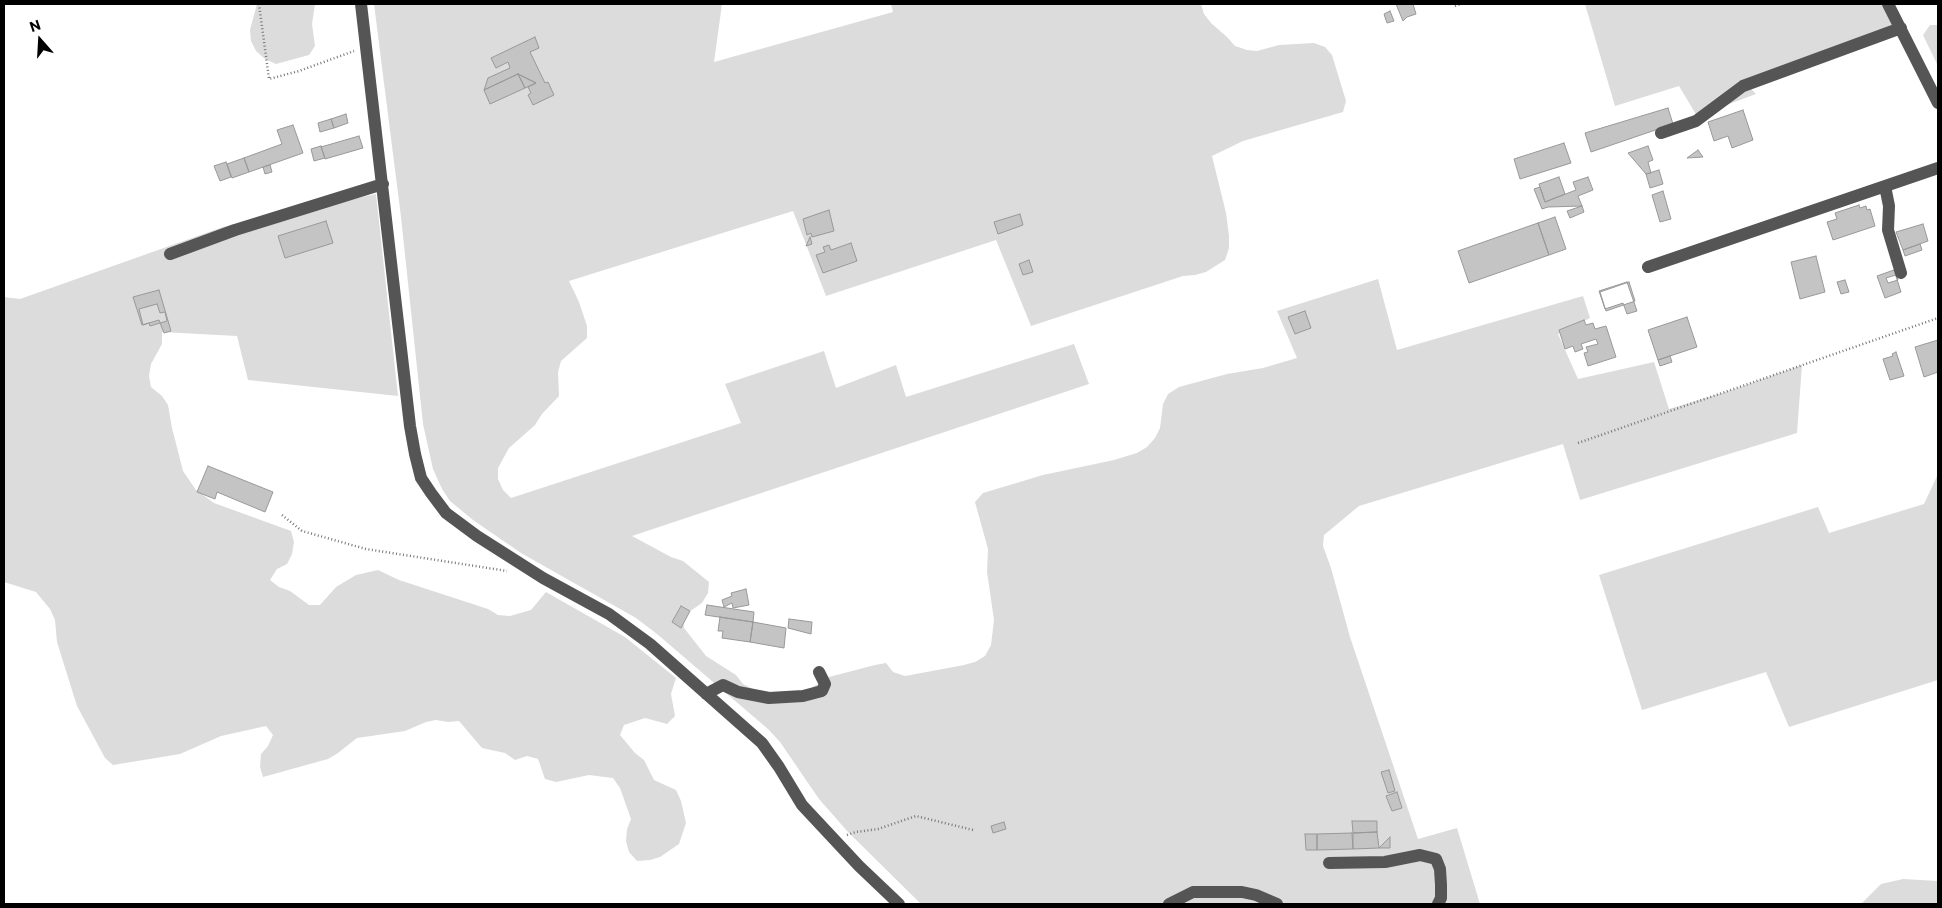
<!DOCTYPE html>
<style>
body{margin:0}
#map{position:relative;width:1942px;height:908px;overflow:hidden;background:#fff;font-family:Commissioner,sans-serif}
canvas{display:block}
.frame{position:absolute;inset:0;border:5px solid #000;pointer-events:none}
.north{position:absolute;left:15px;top:15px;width:50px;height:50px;-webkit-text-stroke:4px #fff;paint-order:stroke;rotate:341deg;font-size:14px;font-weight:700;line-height:20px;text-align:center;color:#000}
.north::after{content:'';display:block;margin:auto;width:18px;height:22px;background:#000;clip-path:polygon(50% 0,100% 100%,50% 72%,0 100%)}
</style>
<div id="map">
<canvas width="1942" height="908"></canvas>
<div class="frame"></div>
<div class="north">N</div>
</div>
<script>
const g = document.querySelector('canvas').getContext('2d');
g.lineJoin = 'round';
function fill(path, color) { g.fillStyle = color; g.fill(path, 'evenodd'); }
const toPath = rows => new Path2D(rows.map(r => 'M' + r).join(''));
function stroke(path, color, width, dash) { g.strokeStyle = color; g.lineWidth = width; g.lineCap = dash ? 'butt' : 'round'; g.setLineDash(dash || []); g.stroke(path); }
fill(toPath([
 [257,4,315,4,312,24,315,46,309,55,276,64,265,59,256,51,251,41,250,30],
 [374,4,722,4,714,62,893,12,891,4,1201,4,1204,14,1211,23,1227,37,1235,46,1247,50,1257,51,1279,45,1314,43,1325,47,1332,55,1346,101,1343,112,1243,141,1212,156,1226,213,1229,236,1229,248,1225,260,1206,272,1195,275,1183,276,1031,326,996,240,826,296,793,211,569,281,579,302,587,326,587,338,561,361,558,372,559,396,542,414,535,425,509,448,498,468,498,479,503,490,511,498,741,423,725,384,824,351,836,388,896,365,906,397,1074,344,1089,384,632,536,671,557,683,561,709,582,708,593,702,603,683,616,684,628,706,656,736,675,743,684,763,694,808,690,829,677,875,665,886,663,893,672,905,676,964,665,975,662,985,656,991,645,994,620,987,572,988,549,975,502,983,493,1043,475,1114,460,1137,453,1147,447,1155,438,1160,428,1163,404,1168,394,1179,387,1190,384,1227,374,1263,368,1297,358,1277,311,1378,279,1397,350,1583,296,1590,318,1558,334,1578,379,1654,362,1669,409,1732,390,1802,365,1797,433,1580,500,1563,444,1359,506,1324,535,1323,546,1331,568,1350,637,1418,839,1457,828,1480,904,921,904,848,832,819,799,780,742,768,729,657,634,636,618,521,553,473,520,450,501,442,489,433,469,423,424,401,217],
 [1585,4,1884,4,1895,26,1744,81,1756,94,1697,116,1679,86,1615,106],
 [1930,25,1938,25,1938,66,1923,35],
 [376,194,398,396,248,380,237,336,162,332,162,344,151,364,149,376,151,387,162,396,168,405,172,428,183,471,196,490,214,503,291,531,294,542,292,554,287,564,277,569,270,580,279,587,290,591,309,605,320,605,336,587,356,575,378,570,399,580,488,609,498,615,510,616,531,610,546,592,625,637,676,678,671,694,675,716,667,724,645,718,624,725,620,735,635,753,644,760,654,780,676,790,681,801,686,823,679,844,660,857,650,860,637,861,629,852,626,841,627,829,631,819,620,788,613,778,589,775,556,782,545,779,538,759,527,756,515,760,505,753,482,748,459,721,448,722,436,720,426,722,405,731,357,738,338,753,328,759,263,777,260,767,261,754,268,746,273,735,266,726,221,736,180,754,113,765,105,758,77,706,57,642,55,620,50,609,36,592,4,582,4,297,20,299,223,227],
 [1938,474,1938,680,1789,727,1766,672,1642,710,1599,575,1818,507,1829,533,1924,504],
 [1903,879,1938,881,1938,904,1861,904,1881,884]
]), '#dcdcdc');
const building = toPath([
 [1396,4,1413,4,1416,14,1407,17,1403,21,1396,4],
 [1390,11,1394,21,1387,23,1384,14,1390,11],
 [535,37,539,48,530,52,545,83,548,82,554,95,533,105,528,95,531,93,528,87,536,83,518,74,484,90,488,78,510,68,508,62,496,68,491,58,535,37],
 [518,74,525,88,490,104,484,90,518,74],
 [518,74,536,83,525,88,518,74],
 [1668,108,1673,124,1591,152,1585,133,1668,108],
 [1743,110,1753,140,1732,148,1728,136,1714,141,1708,122,1743,110],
 [346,114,348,123,334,128,331,119,346,114],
 [331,119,334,128,320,132,318,123,331,119],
 [293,125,303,153,249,172,244,158,282,144,277,130,293,125],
 [359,136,363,148,325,159,321,147,359,136],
 [1564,143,1571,163,1520,179,1514,159,1564,143],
 [321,146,325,158,314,161,311,149,321,146],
 [1648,146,1653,160,1648,162,1651,173,1646,174,1628,153,1648,146],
 [1698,150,1703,157,1687,158,1698,150],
 [244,158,249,172,232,178,227,164,244,158],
 [226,162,231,177,220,181,214,166,226,162],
 [270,165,272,172,265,174,263,167,270,165],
 [1659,170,1663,184,1650,188,1646,174,1659,170],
 [1559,177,1565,194,1545,202,1539,184,1559,177],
 [1588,177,1593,190,1578,196,1582,206,1548,207,1542,209,1534,189,1540,187,1545,202,1576,190,1573,182,1588,177],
 [1663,191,1671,219,1660,222,1652,195,1663,191],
 [1859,205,1860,208,1866,206,1867,210,1870,209,1875,226,1833,240,1827,222,1837,219,1835,213,1859,205],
 [1582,206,1584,212,1570,218,1567,211,1582,206],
 [829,210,834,231,812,237,811,233,807,235,803,219,829,210],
 [1020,214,1023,225,998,234,994,222,1020,214],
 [1555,217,1566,249,1549,255,1538,223,1555,217],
 [326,221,333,243,285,258,278,236,326,221],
 [1538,223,1549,255,1469,283,1458,251,1538,223],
 [1923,224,1928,241,1903,250,1896,232,1923,224],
 [810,237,812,244,806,246,810,237],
 [851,243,857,261,823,273,816,255,825,252,823,247,829,245,831,250,851,243],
 [1920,244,1922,250,1905,256,1903,250,1920,244],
 [1816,256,1825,292,1800,299,1791,262,1816,256],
 [1029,260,1033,272,1023,275,1019,264,1029,260],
 [1894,270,1901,292,1885,298,1877,276,1894,270],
 [1896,275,1898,280,1888,283,1886,278,1896,275],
 [1845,280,1849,292,1841,294,1837,282,1845,280],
 [1627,282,1637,311,1627,314,1623,303,1605,309,1599,291,1627,282],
 [1629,282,1635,301,1606,311,1600,292,1629,282],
 [159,290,171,331,164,333,159,320,142,325,133,297,159,290],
 [157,304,160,313,165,312,167,321,150,326,149,323,143,325,139,309,157,304],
 [1305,311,1311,328,1295,334,1288,317,1305,311],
 [1687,317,1697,347,1658,360,1648,330,1687,317],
 [1584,320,1586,325,1593,323,1595,329,1606,326,1616,357,1588,366,1584,353,1588,352,1586,347,1598,344,1596,339,1581,344,1583,349,1575,352,1573,346,1565,349,1559,330,1584,320],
 [1938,340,1938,372,1924,377,1915,347,1938,340],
 [1896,352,1904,376,1890,380,1883,359,1893,356,1892,354,1896,352],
 [1670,356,1672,362,1660,366,1658,360,1670,356],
 [208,466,273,492,265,512,217,492,215,499,197,492,208,466],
 [746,589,749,605,733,608,732,603,724,607,722,600,732,596,731,593,746,589],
 [707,605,754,612,753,622,705,615,707,605],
 [681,606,690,611,681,628,672,622,681,606],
 [720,617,753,622,750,642,722,638,723,631,718,631,720,617],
 [789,619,812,622,811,634,788,628,789,619],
 [753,622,786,628,784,648,750,642,753,622],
 [1389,770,1395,791,1388,793,1381,772,1389,770],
 [1397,792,1402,808,1392,811,1386,796,1397,792],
 [1352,821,1377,821,1377,832,1353,833,1352,821],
 [1004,822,1006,829,993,833,991,826,1004,822],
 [1377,832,1379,848,1353,849,1353,833,1377,832],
 [1352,833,1353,849,1317,850,1317,834,1352,833],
 [1305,834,1317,834,1317,850,1306,850,1305,834],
 [1390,837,1390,848,1379,848,1390,837]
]);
fill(building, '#c4c4c4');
stroke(building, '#999', 1);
stroke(toPath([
 [259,4,269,79,299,71,354,51],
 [1455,6,1461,4],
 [1578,443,1938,318],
 [282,515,302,531,366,549,507,571],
 [847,835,856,832,878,829,916,816,973,830]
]), '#777', 2.5, [1, 2.5]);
stroke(toPath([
 [361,4,410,426,415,454,421,478,431,493,446,513,477,536,543,578,609,614,650,644,762,743,779,767,802,805,859,866,899,904],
 [1888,4,1938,103],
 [1661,133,1696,121,1743,86,1901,28],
 [1885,186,1889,206,1888,230,1901,273],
 [170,254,235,230,383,184],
 [1648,267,1938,168],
 [706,694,723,685,738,692,769,698,803,696,822,691,825,684,819,672],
 [1329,863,1385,862,1420,855,1436,859,1440,869,1441,885,1441,898,1438,904],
 [1169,904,1193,892,1242,892,1256,895,1277,904]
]), '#555', 12);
</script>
